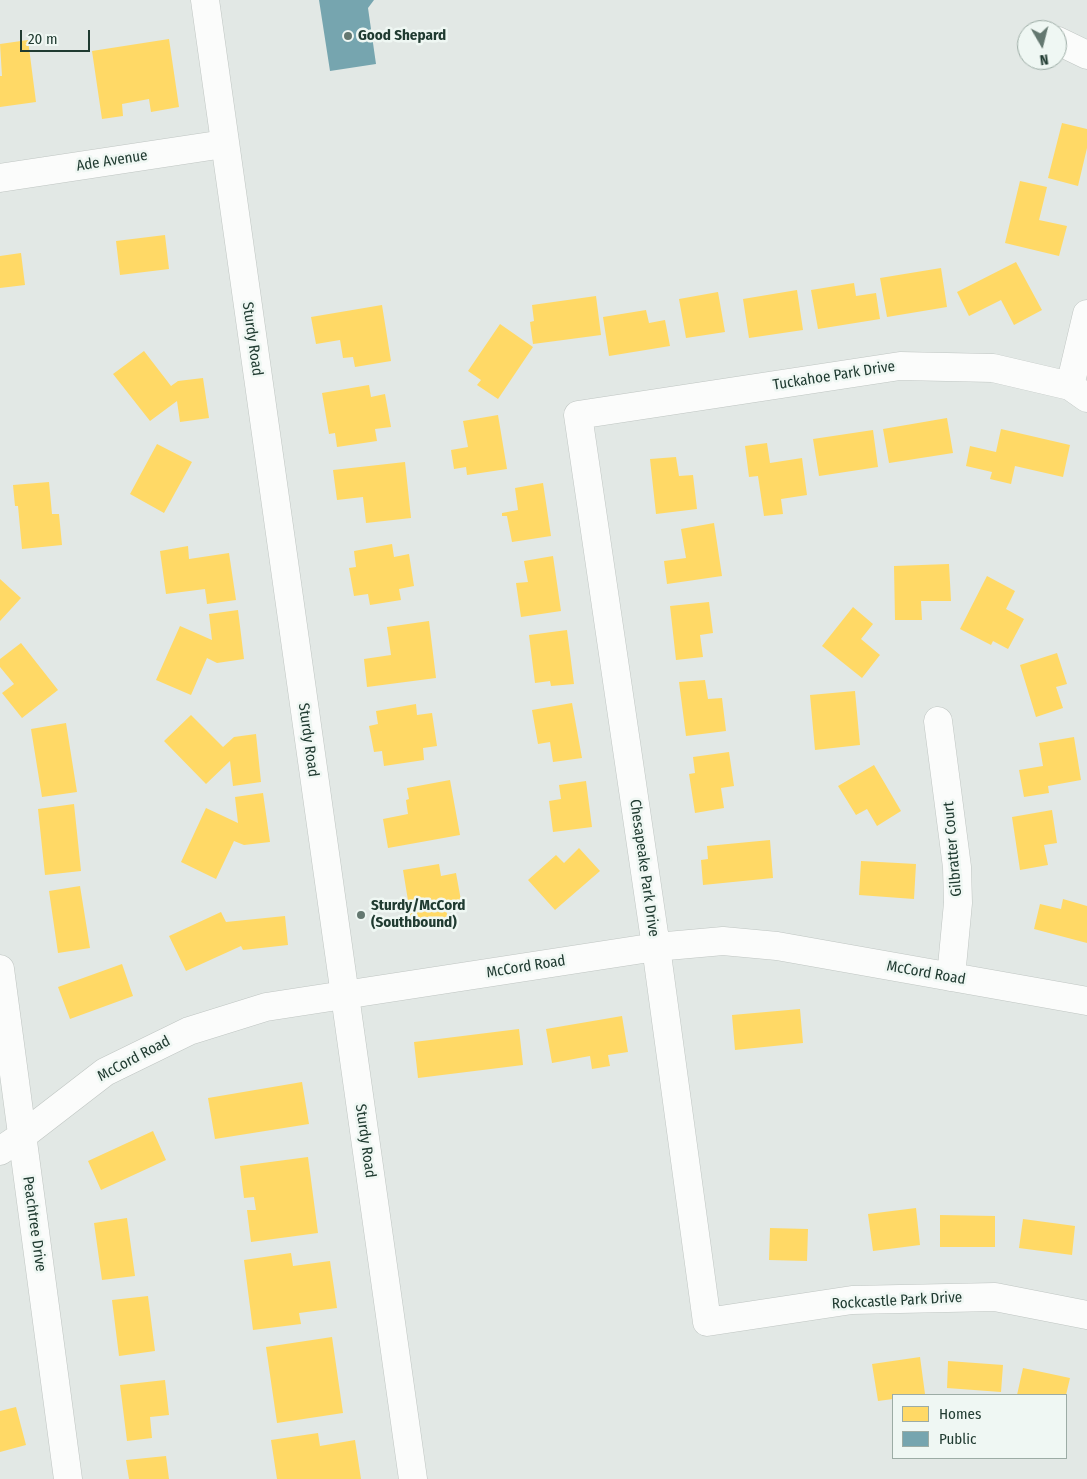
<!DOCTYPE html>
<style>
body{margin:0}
#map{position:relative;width:1087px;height:1479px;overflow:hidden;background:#e2e8e5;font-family:"Fira Sans Condensed",sans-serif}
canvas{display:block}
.legend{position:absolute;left:892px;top:1394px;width:175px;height:65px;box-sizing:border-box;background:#eff7f3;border:1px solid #9caca5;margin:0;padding:6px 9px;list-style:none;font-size:15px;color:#203b31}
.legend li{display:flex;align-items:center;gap:10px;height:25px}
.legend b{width:25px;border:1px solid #9caca5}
.north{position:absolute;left:1017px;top:20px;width:50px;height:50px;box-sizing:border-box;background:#eff7f3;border:1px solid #9caca5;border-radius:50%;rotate:172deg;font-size:14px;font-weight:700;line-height:20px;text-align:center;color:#203b31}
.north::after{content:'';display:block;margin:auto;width:18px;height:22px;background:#647870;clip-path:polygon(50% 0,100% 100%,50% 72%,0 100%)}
.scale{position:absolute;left:20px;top:30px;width:70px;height:22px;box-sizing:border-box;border:2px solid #203b31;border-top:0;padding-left:6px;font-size:15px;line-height:18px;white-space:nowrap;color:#203b31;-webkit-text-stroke:4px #eff7f3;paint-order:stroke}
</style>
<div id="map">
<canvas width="1087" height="1479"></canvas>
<ul class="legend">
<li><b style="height:14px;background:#ffd966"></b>Homes</li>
<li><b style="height:14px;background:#76a5af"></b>Public</li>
</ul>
<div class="north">N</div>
<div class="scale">20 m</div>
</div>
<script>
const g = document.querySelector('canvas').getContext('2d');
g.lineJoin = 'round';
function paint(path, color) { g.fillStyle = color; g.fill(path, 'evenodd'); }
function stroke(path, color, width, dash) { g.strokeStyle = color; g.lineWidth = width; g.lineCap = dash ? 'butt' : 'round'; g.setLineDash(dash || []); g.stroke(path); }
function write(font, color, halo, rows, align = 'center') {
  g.font = font + ' "Fira Sans Condensed",sans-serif'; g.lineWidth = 5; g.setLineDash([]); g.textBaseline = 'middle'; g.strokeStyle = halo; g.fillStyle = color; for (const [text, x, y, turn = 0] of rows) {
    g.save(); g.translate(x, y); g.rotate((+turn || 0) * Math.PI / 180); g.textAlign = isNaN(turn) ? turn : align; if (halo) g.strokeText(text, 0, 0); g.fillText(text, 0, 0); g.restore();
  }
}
paint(new Path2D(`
 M 169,39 L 179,107 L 151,112 L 149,99 L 122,104 L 123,116 L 102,119 L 92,51 Z
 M 28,40 L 36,102 L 0,107 L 0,76 L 2,76 L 0,44 Z
 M 1062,123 L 1087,129 L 1087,148 L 1078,186 L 1048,178 Z
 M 1020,181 L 1047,187 L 1039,220 L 1067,226 L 1059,256 L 1005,243 Z
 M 165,235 L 169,269 L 120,275 L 116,241 Z
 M 21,253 L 25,285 L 0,288 L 0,256 Z
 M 1016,262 L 1042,310 L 1014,325 L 1001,300 L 969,316 L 957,292 Z
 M 941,268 L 947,307 L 887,317 L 880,278 Z
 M 854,283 L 856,296 L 876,293 L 880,319 L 818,329 L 811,290 Z
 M 797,290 L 803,330 L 749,338 L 743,299 Z
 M 718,292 L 725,332 L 686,338 L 679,299 Z
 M 596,296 L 601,335 L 533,344 L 530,322 L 534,321 L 532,305 Z
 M 382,305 L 391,361 L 355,367 L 353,357 L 343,358 L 340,340 L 316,344 L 311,317 Z
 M 646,310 L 649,323 L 665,320 L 670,346 L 609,356 L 603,317 Z
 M 500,324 L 533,347 L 498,399 L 477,385 L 481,380 L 468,371 Z
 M 144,351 L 171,386 L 178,381 L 203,378 L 209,418 L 180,422 L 177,401 L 150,421 L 113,374 Z
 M 369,385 L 371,397 L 385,394 L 391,427 L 375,429 L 377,441 L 337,447 L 335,433 L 329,434 L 322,393 Z
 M 498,415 L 507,469 L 467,475 L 466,467 L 454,469 L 451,450 L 468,447 L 463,421 Z
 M 947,418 L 953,453 L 889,463 L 883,429 Z
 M 1001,429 L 1070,445 L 1063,477 L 1015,466 L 1011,484 L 990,479 L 992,472 L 966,466 L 970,446 L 996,452 Z
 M 873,430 L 878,467 L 819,476 L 813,439 Z
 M 767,443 L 770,463 L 802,458 L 807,495 L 781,499 L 783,514 L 764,516 L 758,476 L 749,477 L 745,446 Z
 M 157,444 L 192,462 L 164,513 L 130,494 Z
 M 676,457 L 679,476 L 693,475 L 697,509 L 656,514 L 650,459 Z
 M 405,462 L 411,518 L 366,523 L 363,497 L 337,500 L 333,470 Z
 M 49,482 L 52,514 L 59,514 L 62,545 L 22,549 L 18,506 L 15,506 L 13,485 Z
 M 543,483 L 551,536 L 512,542 L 507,516 L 502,516 L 502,513 L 518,510 L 515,488 Z
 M 714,523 L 722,576 L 667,584 L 664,561 L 686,558 L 681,529 Z
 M 392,544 L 394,557 L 409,554 L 414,586 L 399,589 L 401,600 L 370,605 L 368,594 L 354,596 L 349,568 L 356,567 L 354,551 Z
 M 188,546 L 189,559 L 229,553 L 236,600 L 207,604 L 205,589 L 166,594 L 160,551 Z
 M 553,556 L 561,611 L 521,617 L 516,583 L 528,582 L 524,561 Z
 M 949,564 L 951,601 L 921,601 L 922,620 L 895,620 L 894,566 Z
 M 987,576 L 1015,591 L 1006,609 L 1024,619 L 1008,649 L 993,641 L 991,645 L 960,629 Z
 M 0,579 L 21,598 L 0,621 Z
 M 709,602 L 713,633 L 700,635 L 703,657 L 676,660 L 670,606 Z
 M 853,607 L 873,624 L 861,639 L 880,655 L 862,678 L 822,646 Z
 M 238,610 L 244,659 L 217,663 L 207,658 L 191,695 L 156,680 L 180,626 L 212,640 L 209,614 Z
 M 429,621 L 436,678 L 367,687 L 364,659 L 391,655 L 387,627 Z
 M 567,630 L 574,684 L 551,686 L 550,681 L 535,683 L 529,635 Z
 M 21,643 L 58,690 L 22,718 L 2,693 L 14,684 L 0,667 L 0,659 Z
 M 1057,653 L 1067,684 L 1056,687 L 1063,708 L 1036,717 L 1020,665 Z
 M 705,680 L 708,699 L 722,698 L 726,731 L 686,736 L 679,682 Z
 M 855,691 L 860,745 L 815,750 L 810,695 Z
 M 572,703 L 582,758 L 553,762 L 550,742 L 538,744 L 532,710 Z
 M 416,704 L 417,715 L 432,713 L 437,746 L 423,748 L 424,760 L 384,766 L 382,751 L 374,752 L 369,726 L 378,724 L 376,711 Z
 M 191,715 L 223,747 L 234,737 L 256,734 L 261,782 L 233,786 L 230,761 L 206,784 L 164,741 Z
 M 66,723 L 77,792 L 42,797 L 31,729 Z
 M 1074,737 L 1081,780 L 1048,786 L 1049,793 L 1024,797 L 1019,770 L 1043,766 L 1039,743 Z
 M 729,752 L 734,786 L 721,788 L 724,808 L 695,813 L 689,774 L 695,773 L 693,757 Z
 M 874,765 L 901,811 L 877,826 L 867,809 L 856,815 L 838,786 Z
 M 450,780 L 460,835 L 388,848 L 383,819 L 408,814 L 406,800 L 409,799 L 407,788 Z
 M 586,781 L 592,827 L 553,832 L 549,801 L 561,799 L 559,785 Z
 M 263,793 L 270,842 L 244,845 L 234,841 L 216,879 L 181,862 L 206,808 L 238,823 L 235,797 Z
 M 74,804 L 81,871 L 45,875 L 38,809 Z
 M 1052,810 L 1057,843 L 1044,845 L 1048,865 L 1020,870 L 1012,817 Z
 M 770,840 L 773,878 L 703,885 L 701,860 L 708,859 L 707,846 Z
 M 579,848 L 600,871 L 555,910 L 528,880 L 556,855 L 564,863 Z
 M 861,861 L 916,864 L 914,899 L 859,895 Z
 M 439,864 L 441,876 L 456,873 L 462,906 L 446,909 L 448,919 L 412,925 L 403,870 Z
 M 80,886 L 90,948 L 58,953 L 49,891 Z
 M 1063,899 L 1087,906 L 1087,943 L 1034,929 L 1040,904 L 1061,909 Z
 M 221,912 L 226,922 L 285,916 L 288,945 L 243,950 L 241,946 L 186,971 L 169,936 Z
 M 122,964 L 133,996 L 70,1019 L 58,987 Z
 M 800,1009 L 803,1043 L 735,1050 L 732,1015 Z
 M 622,1016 L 628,1052 L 608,1055 L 610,1066 L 592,1069 L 590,1056 L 552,1063 L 546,1029 Z
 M 519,1029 L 523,1065 L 418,1078 L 414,1042 Z
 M 302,1082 L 309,1124 L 215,1139 L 208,1098 Z
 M 153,1131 L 166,1160 L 101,1190 L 88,1161 Z
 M 308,1157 L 318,1233 L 251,1242 L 247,1210 L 256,1210 L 254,1197 L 244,1198 L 240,1166 Z
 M 916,1208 L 920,1245 L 873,1251 L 868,1214 Z
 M 940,1215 L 995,1216 L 995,1247 L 940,1247 Z
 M 127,1218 L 135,1276 L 102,1280 L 94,1223 Z
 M 1023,1219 L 1075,1226 L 1072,1255 L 1019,1248 Z
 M 770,1228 L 808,1229 L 807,1261 L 769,1260 Z
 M 291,1253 L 293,1266 L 330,1261 L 337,1308 L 299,1313 L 301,1324 L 253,1330 L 244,1260 Z
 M 148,1296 L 155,1351 L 119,1356 L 112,1300 Z
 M 332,1337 L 343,1413 L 277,1423 L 266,1347 Z
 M 920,1357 L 925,1394 L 915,1395 L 893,1395 L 893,1399 L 878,1401 L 872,1364 Z
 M 948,1361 L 1003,1365 L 1001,1392 L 947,1388 Z
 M 1023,1368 L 1070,1378 L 1066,1395 L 1017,1395 Z
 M 165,1380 L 169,1415 L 150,1417 L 152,1438 L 127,1441 L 120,1385 Z
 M 16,1407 L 26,1445 L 0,1452 L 0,1411 Z
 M 318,1433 L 320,1446 L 355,1440 L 361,1479 L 277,1479 L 271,1440 Z
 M 166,1456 L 169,1479 L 129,1479 L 126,1460 Z`), '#ffd966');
paint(new Path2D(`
 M 319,0 L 374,0 L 368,8 L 376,64 L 330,71 Z`), '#76a5af');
const minor = new Path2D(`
 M 1058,41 L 1087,55
 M 0,178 L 224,144
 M 1070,386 L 1087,314
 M 1087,398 L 1070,386 L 993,368 L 900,366 L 578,415 L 656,947 L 707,1322 L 852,1300 L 995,1297 L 1087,1315
 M 938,721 L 957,867 L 958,903 L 951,977
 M 0,969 L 68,1479
 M 0,1151 L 22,1136 L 105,1072 L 189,1031 L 266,1007 L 656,947 L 723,941 L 777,946 L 1087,1001`);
const tertiary = new Path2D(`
 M 205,0 L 413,1479`);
stroke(minor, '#bfc5c2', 29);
stroke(tertiary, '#bfc5c2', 29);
stroke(minor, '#fbfcfb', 28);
stroke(tertiary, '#fbfcfb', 28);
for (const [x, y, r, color] of [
 [348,36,5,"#647870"],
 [361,915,5,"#647870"]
]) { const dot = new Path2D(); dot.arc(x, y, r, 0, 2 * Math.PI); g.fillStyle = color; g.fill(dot); stroke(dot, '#eff7f3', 2); }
write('bold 15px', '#203b31', '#eff7f3', [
 ["Good Shepard",358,36],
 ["Sturdy/McCord",371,906],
 ["(Southbound)",371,923]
], 'left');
write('15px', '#203b31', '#eff7f3', [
 ["Ade Avenue",112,161,-9],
 ["Sturdy Road",252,339,82],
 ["Tuckahoe Park Drive",834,376,-9],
 ["Sturdy Road",308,740,82],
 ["Gilbratter Court",953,849,-95],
 ["Chesapeake Park Drive",644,868,82],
 ["McCord Road",526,967,-9],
 ["McCord Road",926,973,10],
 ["McCord Road",134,1059,-28],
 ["Sturdy Road",365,1141,82],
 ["Peachtree Drive",34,1224,82],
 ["Rockcastle Park Drive",897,1301,-3]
]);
</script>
